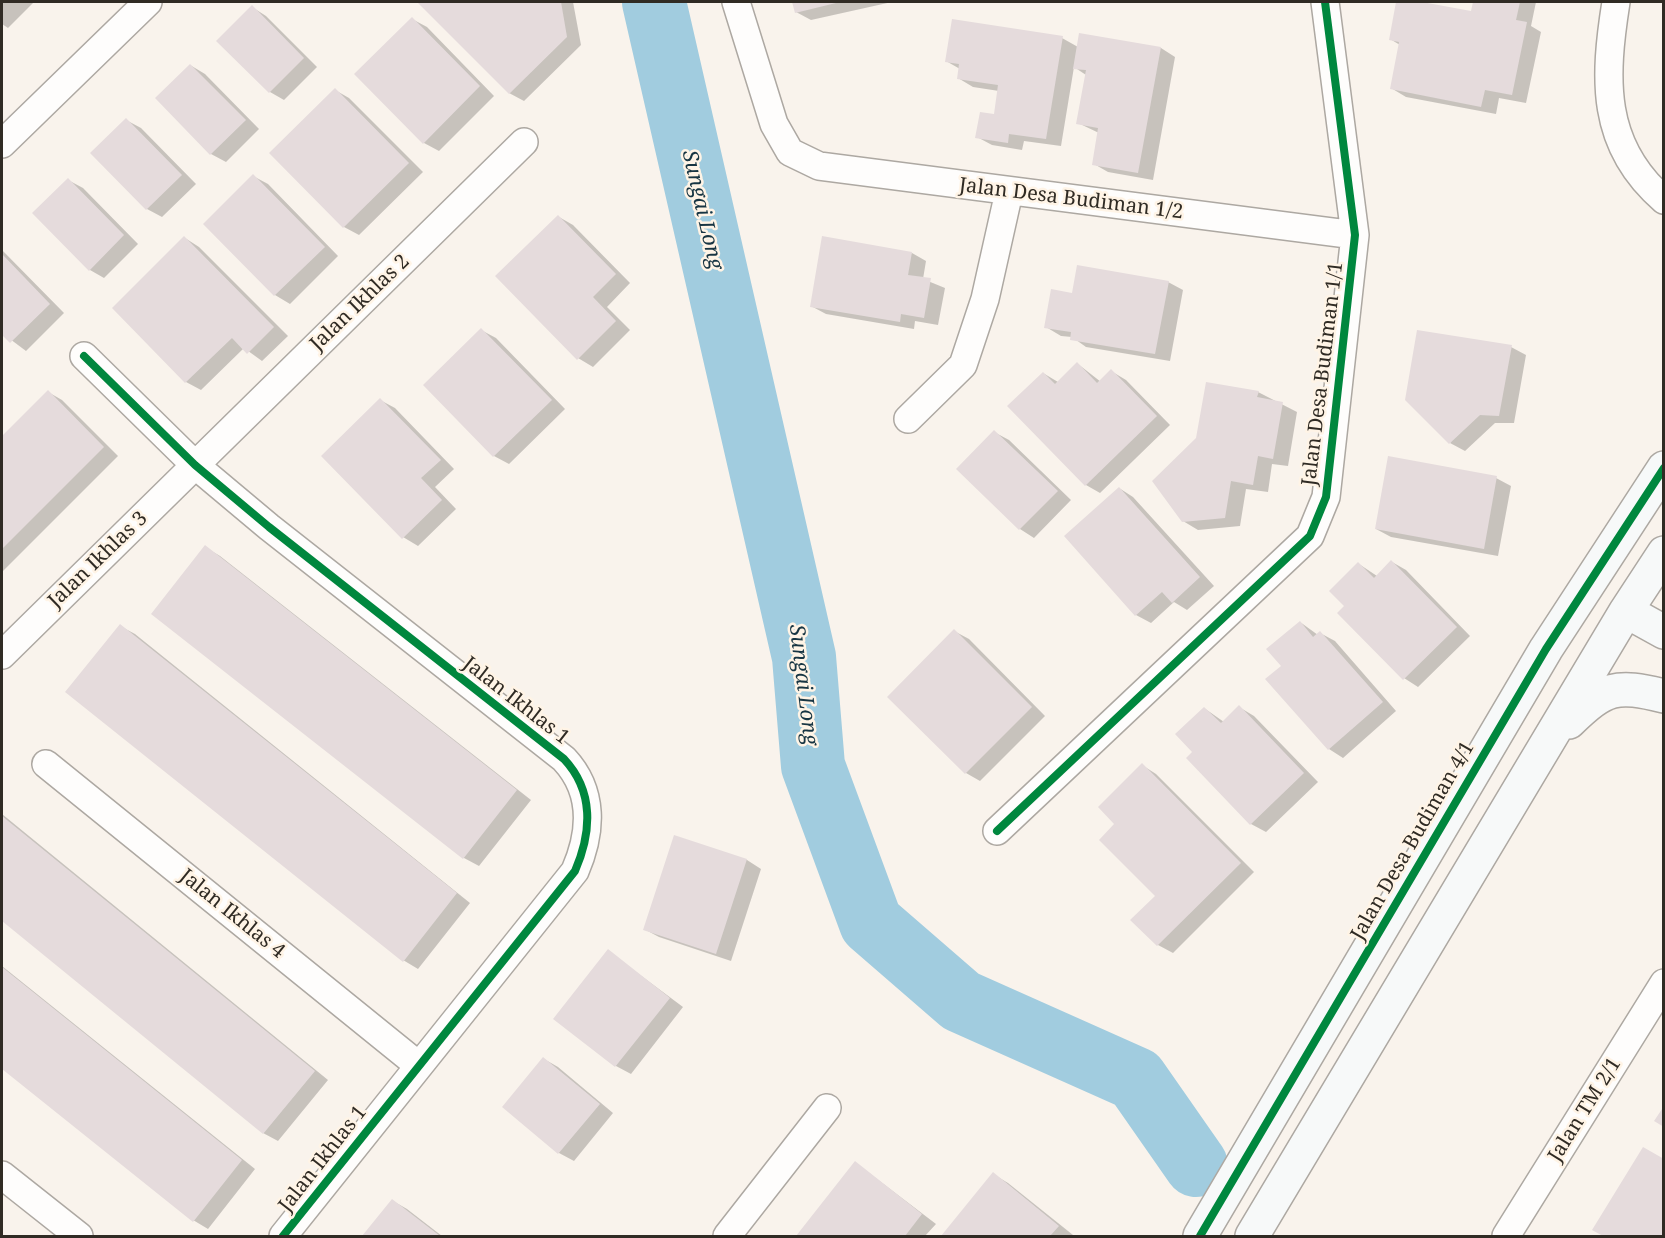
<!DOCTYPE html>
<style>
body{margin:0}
#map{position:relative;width:1665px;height:1238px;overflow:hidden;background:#f9f3ec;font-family:"Noto Serif",serif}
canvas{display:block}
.frame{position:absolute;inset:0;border:3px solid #302b24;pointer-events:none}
</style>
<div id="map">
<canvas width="1665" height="1238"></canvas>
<div class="frame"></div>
</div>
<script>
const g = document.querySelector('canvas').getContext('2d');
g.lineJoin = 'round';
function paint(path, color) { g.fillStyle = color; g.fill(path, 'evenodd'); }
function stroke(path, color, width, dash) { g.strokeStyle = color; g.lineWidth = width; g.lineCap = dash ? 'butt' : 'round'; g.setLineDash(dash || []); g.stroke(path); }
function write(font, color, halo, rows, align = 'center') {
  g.font = font + ' "Noto Serif",serif'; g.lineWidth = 5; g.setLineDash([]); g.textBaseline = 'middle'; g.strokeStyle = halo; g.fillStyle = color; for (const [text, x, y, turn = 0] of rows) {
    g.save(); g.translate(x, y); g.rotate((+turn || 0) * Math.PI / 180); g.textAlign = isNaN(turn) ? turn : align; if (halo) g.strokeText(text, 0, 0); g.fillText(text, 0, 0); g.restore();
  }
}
paint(new Path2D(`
 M 2,2 L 34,2 L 8,28 L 2,24 Z
 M 420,2 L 573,2 L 581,45 L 524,101 L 509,93 Z
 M 794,2 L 892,2 L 811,20 L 796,12 Z
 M 1398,2 L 1414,2 L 1472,13 L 1474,2 L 1536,2 L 1531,26 L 1541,32 L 1526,103 L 1499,98 L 1496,114 L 1406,97 L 1391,88 L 1400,45 L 1390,39 Z
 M 252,7 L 266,16 L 317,67 L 284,100 L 270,92 Z
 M 412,19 L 427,27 L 494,96 L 439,151 L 424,143 Z
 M 1081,35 L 1161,48 L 1175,57 L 1153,180 L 1108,172 L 1094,164 L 1099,133 L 1078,123 L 1086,75 L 1074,67 L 1061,146 L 1024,141 L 1022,150 L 992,145 L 977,137 L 995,116 L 999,91 L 973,87 L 958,78 L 960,69 L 946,61 L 1062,38 L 1078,47 Z
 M 190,65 L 205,74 L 259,129 L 226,162 L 211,154 L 157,99 Z
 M 335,90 L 349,98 L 423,172 L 359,235 L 344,227 Z
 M 126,120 L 141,128 L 196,184 L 162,217 L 147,209 L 93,153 Z
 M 253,176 L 268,184 L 338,256 L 290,304 L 275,295 L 205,224 Z
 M 68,180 L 83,188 L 138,244 L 104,278 L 90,270 Z
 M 559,217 L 573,225 L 630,283 L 607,307 L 630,330 L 593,367 L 578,358 Z
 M 185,238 L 199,247 L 288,336 L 262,361 L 244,348 L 201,390 L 186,382 Z
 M 2,250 L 64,313 L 26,351 L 2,333 Z
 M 912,253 L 926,261 L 923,279 L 945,288 L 938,325 L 915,321 L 914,329 L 826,314 L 811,306 Z
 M 1168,282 L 1183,290 L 1170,361 L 1086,347 L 1072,337 L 1061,336 L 1046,327 L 1073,294 Z
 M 481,330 L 496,338 L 565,409 L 509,464 L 494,456 L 425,385 Z
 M 1511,347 L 1526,355 L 1514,423 L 1495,423 L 1465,451 L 1450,443 Z
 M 1078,364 L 1101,382 L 1111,371 L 1126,380 L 1170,425 L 1100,493 L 1086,485 L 1043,373 L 1058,382 Z
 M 48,392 L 62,400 L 118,456 L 2,572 L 2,438 Z
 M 1258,392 L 1297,412 L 1288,466 L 1272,464 L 1268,492 L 1246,489 L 1240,526 L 1198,530 L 1183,521 Z
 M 380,400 L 395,408 L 454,469 L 435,487 L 456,509 L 418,546 L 403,537 Z
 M 994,432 L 1009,440 L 1071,500 L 1034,538 L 1020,529 L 958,469 Z
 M 1496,478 L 1511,486 L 1498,556 L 1391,537 L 1376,529 Z
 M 1119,488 L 1133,497 L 1214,586 L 1187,610 L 1174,602 L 1151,623 L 1136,615 Z
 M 205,547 L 220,556 L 531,800 L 479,866 L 464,858 L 153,614 Z
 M 1392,562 L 1406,570 L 1470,636 L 1418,687 L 1404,678 L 1346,606 L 1359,564 L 1377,576 Z
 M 1300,622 L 1318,635 L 1320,633 L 1335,641 L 1396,711 L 1343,758 L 1329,749 L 1283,666 Z
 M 120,626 L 135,634 L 470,903 L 418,969 L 403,960 Z
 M 954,631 L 969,639 L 1045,716 L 980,781 L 966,773 Z
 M 1239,707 L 1254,716 L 1318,782 L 1266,832 L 1251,824 L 1194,752 L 1204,708 L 1224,722 Z
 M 1142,765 L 1156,774 L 1254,872 L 1173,953 L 1158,945 L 1157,896 L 1116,824 Z
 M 2,814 L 328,1080 L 278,1141 L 263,1133 L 2,920 Z
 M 675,837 L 747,860 L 761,869 L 731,961 L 659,937 L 644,929 Z
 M 608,951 L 683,1007 L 631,1074 L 616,1066 Z
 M 2,966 L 255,1169 L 208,1229 L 193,1220 L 2,1067 Z
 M 544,1059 L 558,1067 L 613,1113 L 574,1161 L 559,1153 L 504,1107 Z
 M 1664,1161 L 1664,1236 L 1606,1236 L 1594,1230 Z
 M 856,1163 L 936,1224 L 925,1236 L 798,1236 Z
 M 993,1174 L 1008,1183 L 1073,1235 L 944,1236 Z
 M 393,1201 L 407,1209 L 442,1236 L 364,1236 Z`), '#0003');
stroke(new Path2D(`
 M 654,2 L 804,657 L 813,766 L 871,923 L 961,1001 L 1136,1079 L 1196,1165`), '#a1ccdf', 64);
paint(new Path2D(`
 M 417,2 L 561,2 L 567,37 L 509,94 Z
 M 792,2 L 840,2 L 795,13 Z
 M 1396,2 L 1422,2 L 1471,11 L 1473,2 L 1520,2 L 1516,20 L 1527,22 L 1512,95 L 1485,90 L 1481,107 L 1390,89 L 1399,42 L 1389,40 Z
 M 252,5 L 304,58 L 269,93 L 216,41 Z
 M 412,17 L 480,86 L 423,144 L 354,74 Z
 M 952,19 L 1063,36 L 1046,139 L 1009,134 L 1008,143 L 975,138 L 980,112 L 994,114 L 998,85 L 957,79 L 959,64 L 945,62 Z
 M 1079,33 L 1161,47 L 1138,173 L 1092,165 L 1098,128 L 1076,124 L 1086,70 L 1073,69 Z
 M 190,64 L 246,120 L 210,155 L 155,98 Z
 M 335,88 L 409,163 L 343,228 L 269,153 Z
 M 126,118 L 182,175 L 146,210 L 90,153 Z
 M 253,174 L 325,247 L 274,296 L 203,224 Z
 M 68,178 L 124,235 L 89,271 L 32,213 Z
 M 558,215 L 616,274 L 593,297 L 616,321 L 577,360 L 495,276 Z
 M 184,236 L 274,327 L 247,354 L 232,338 L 185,383 L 112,308 Z
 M 822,236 L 912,252 L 908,275 L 931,278 L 924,318 L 901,314 L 900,322 L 810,307 Z
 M 2,254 L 50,304 L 10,343 L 2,335 Z
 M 1077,265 L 1169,281 L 1155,354 L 1070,340 L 1071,332 L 1044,328 L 1051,289 L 1072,293 Z
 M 481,328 L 552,400 L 493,457 L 423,385 Z
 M 1417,330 L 1512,345 L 1499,416 L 1480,415 L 1449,444 L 1405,400 Z
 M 1077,362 L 1097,383 L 1111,369 L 1157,416 L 1085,486 L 1007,406 L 1043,372 L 1055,384 Z
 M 1206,382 L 1259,391 L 1257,397 L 1283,402 L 1273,459 L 1258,456 L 1253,485 L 1231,481 L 1225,518 L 1182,522 L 1152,481 L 1196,438 Z
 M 48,390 L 104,447 L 2,549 L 2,436 Z
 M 380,398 L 441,460 L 421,478 L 442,500 L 402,539 L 321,456 Z
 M 994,430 L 1058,491 L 1019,530 L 956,469 Z
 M 1388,456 L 1497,476 L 1484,549 L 1375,529 Z
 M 1119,487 L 1200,577 L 1172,603 L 1162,592 L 1135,616 L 1064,536 Z
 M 205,545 L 517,790 L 463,859 L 151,614 Z
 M 1391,560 L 1457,627 L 1403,680 L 1337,613 L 1344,606 L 1329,591 L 1358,562 L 1374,578 Z
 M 1300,621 L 1313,637 L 1320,631 L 1383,702 L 1328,750 L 1265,679 L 1281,666 L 1266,649 Z
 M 120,624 L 457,893 L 403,962 L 65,692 Z
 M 954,629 L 1032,707 L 965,774 L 887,697 Z
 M 1239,705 L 1304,773 L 1250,825 L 1186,758 L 1192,752 L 1175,734 L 1204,707 L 1221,723 Z
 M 1142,763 L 1241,863 L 1157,946 L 1130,920 L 1155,896 L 1099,840 L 1114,824 L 1098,807 Z
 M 2,816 L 315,1071 L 263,1134 L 2,921 Z
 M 674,835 L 747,859 L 716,954 L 643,930 Z
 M 608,949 L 670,998 L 615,1067 L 553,1019 Z
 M 2,967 L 242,1160 L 193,1222 L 2,1069 Z
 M 543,1057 L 600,1104 L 558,1154 L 502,1107 Z
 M 1664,1106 L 1664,1127 L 1654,1121 Z
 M 1643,1147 L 1664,1159 L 1664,1236 L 1603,1236 L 1592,1230 Z
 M 855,1161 L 922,1214 L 905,1236 L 796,1236 Z
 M 993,1172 L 1059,1226 L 1050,1236 L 941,1236 Z
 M 392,1199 L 440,1236 L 362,1236 Z`), '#e5dbdc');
const street = new Path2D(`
 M 736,2 L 774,124 L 790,152 L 819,166 L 1355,235
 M 1616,2 C 1604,78 1600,145 1664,200
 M 2,144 L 148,2
 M 84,356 L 195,465 L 269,527 L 564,759 C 594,791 592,832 575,871 L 283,1236
 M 908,419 L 963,365 L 985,299 L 1009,192
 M 2,655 L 524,142
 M 46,764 L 418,1065
 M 997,831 L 1310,536 L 1326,497 L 1355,235 L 1325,2
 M 2,1175 L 79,1236
 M 727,1236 L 827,1108
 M 1506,1236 L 1664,983`);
const secondary = new Path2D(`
 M 1626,611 L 1664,632
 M 1569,722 C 1605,687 1616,684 1664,696
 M 1200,1236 L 1546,649 L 1664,468
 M 1252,1236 L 1626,611 L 1664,553`);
stroke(street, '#ada8a2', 30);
stroke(secondary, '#ada8a2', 36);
stroke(street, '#fefdfc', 27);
stroke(secondary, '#f7f9f9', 33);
stroke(new Path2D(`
 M 84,356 L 195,465 L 269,527 L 564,759 C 594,791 592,832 575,871 L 283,1236
 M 997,831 L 1310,536 L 1326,497 L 1355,235 L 1325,2
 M 1200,1236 L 1546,649 L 1664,468`), '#00873e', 8);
write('20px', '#302b24', '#fff4e6', [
 ["Jalan Desa Budiman 1/2",1071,199,7],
 ["Jalan Ikhlas 2",360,303,-44],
 ["Jalan Desa Budiman 1/1",1323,374,-83],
 ["Jalan Ikhlas 3",98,560,-44],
 ["Jalan Ikhlas 1",516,701,38],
 ["Jalan Desa Budiman 4/1",1413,841,-60],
 ["Jalan Ikhlas 4",232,914,39],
 ["Jalan TM 2/1",1585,1110,-58],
 ["Jalan Ikhlas 1",323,1159,-52]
]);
write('italic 21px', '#173543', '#fff4e6', [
 ["Sungai Long",702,210,77],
 ["Sungai Long",803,685,83]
]);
</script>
